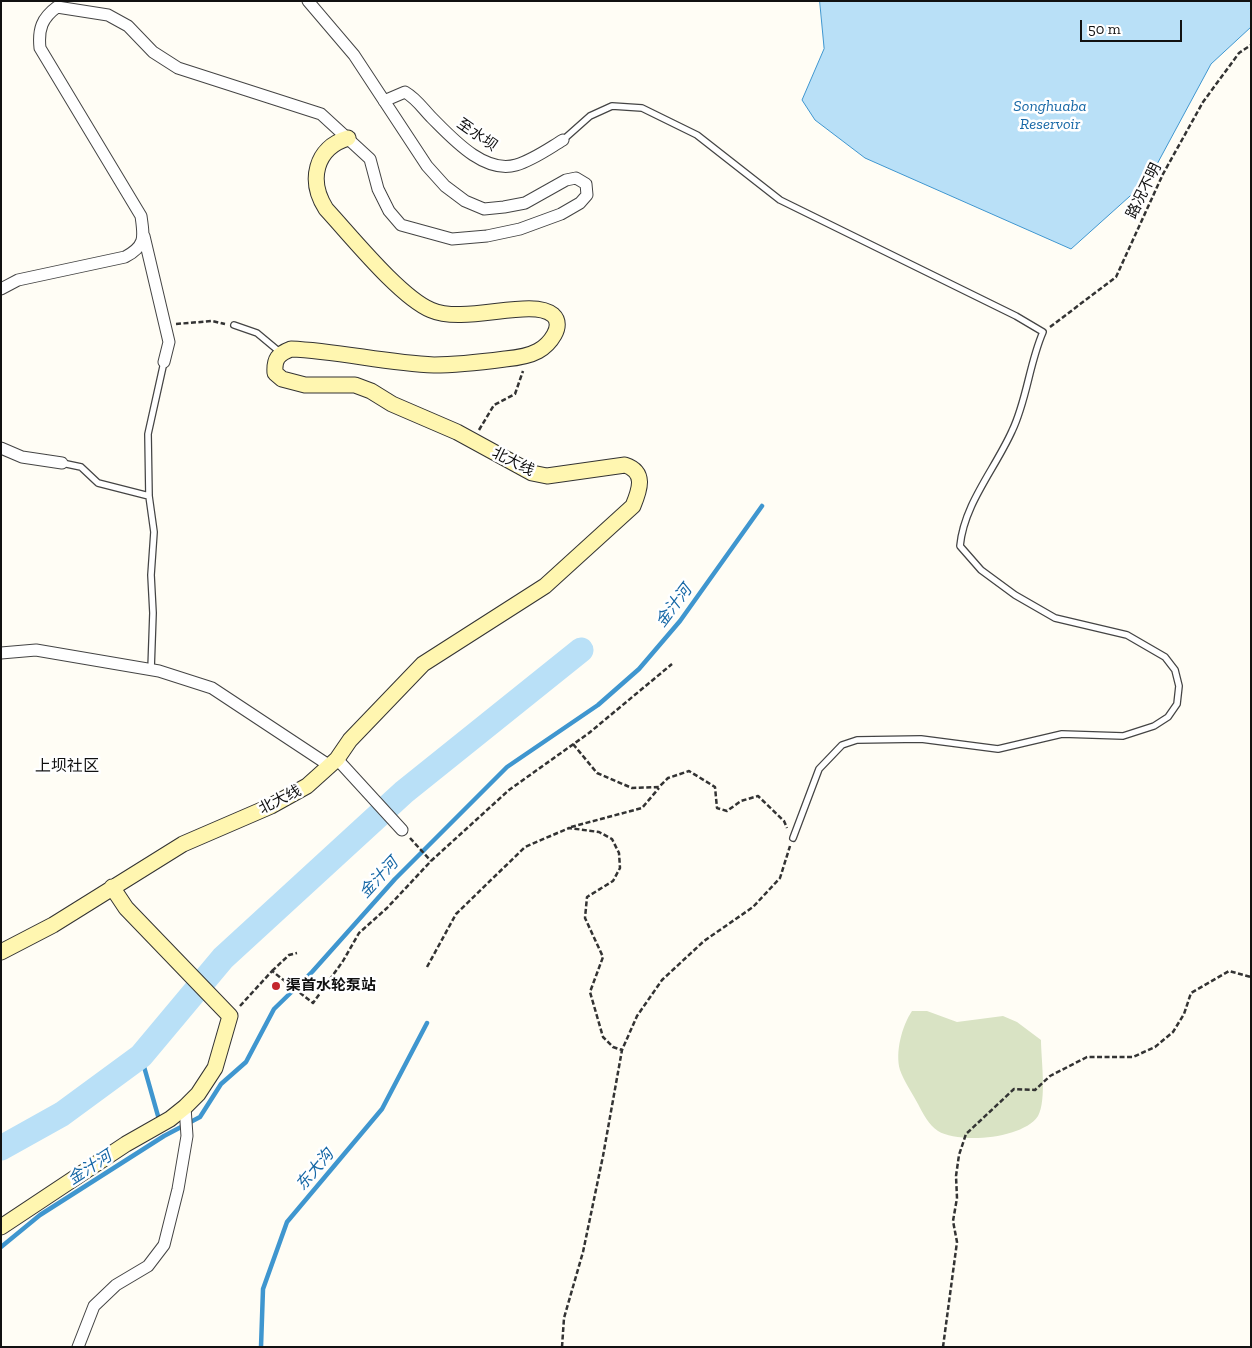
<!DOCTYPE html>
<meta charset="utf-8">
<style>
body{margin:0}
#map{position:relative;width:1252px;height:1348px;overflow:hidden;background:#fffdf5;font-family:"Zilla Slab",serif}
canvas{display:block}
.frame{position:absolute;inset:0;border:2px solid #111;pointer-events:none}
.scale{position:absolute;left:1080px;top:20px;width:102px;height:22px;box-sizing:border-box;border:2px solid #111;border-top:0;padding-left:6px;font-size:15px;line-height:18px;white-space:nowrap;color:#111;-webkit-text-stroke:4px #fff;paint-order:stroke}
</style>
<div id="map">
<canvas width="1252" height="1348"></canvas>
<div class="frame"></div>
<div class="scale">50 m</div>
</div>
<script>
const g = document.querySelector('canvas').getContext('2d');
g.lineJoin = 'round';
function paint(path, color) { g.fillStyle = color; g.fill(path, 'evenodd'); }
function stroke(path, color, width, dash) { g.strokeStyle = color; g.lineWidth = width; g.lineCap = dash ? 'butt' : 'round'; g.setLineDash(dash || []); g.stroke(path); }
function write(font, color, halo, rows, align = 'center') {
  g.font = font + ' "Zilla Slab","Noto Sans SC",serif'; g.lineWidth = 5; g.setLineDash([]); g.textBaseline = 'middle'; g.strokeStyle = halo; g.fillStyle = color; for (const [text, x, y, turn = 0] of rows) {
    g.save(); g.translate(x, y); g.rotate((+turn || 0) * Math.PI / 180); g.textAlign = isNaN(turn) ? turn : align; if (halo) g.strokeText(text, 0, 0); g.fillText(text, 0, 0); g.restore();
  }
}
paint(new Path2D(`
 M 912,1011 L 927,1011 L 957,1022 L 1003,1016 L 1017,1022 L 1041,1040 C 1041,1059 1047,1100 1038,1116 C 1023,1139 959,1144 938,1131 C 929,1125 923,1114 918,1104 C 912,1093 904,1081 900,1070 C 895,1052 902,1026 912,1011 Z`), '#d9e3c4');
const water = new Path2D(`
 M 820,1 L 1251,1 L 1251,27 L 1211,64 L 1149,179 L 1071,249 L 865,158 L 815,120 L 802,100 L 824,49 Z`);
paint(water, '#b9e0f7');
stroke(water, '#3f96cf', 1);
stroke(new Path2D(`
 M 141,1056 L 160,1123
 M 1,1247 L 40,1215 L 164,1136 L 200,1117 L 221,1084 L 246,1062 L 274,1009 L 312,972 L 395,879 L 507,767 L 598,705 L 639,669 L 680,621 L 762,506
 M 261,1347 L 263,1289 L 287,1222 L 382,1109 L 427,1023`), '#3f96cf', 4.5);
stroke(new Path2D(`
 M 1,1148 L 62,1114 L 141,1056 L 223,958 L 404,792 L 581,650`), '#b9e0f7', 25);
const lane = new Path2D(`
 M 563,140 L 590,116 L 612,106 L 642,108 L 697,135 L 780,200 L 1016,316 L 1043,332 C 1029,364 1027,400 1012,431 C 995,469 964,504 960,546 L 981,570 L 1015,595 L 1055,618 L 1127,635 L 1165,657 L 1175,670 L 1179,686 L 1177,704 L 1168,717 L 1154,726 L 1123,736 L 1062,734 L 998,749 L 921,739 L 857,740 L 842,745 L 819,769 L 793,838
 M 234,325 L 257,333 L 281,353
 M 62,463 L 81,467 L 98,483 L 149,496
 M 151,670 L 153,613 L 151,575 L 154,532 L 149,496 L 148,434 L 164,362`);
const street = new Path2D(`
 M 384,101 L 405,92 C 417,99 423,109 432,118 C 452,138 484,174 516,165 C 533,160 548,149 563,140
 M 144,236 L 169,342 L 164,362
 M 1,289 L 18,280 L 125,257 C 146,246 144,237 141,216 L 40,48 C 38,29 42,18 57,7 L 108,15 L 128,26 L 153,52 L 178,68 L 321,114 L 370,159 L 378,189 L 389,211 L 401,225 L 452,239 L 487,236 L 520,229 L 561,214 L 580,203 L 587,195 L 586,184 L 576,178 L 566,180 L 525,203 L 504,207 L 484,209 L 465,201 L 445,186 L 427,166 L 354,55 L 308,1
 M 1,448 L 22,457 L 62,463
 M 1,653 L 36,650 L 159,671 L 212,688 L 330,766
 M 337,759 L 402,830
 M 78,1347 L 94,1306 L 116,1285 L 148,1266 L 164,1245 L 178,1189 L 187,1136 L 185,1107`);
const secondary = new Path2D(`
 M 1,952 L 53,925 L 183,844 L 271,806 L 307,786 L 337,759 L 350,740 L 423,664 L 545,586 L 633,506 C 640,489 646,472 625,465 L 547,476 L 532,473 L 457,432 L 392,404 L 371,391 L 355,385 L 305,385 L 282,379 L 275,373 C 274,359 278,354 291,349 C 339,351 386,363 434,365 C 457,365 482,362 505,359 C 516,358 529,356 538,351 C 549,345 565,326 553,315 C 532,297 465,325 431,310 C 400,297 351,236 326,209 C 308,181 315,148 348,138
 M 1,1227 L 126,1144 L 170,1119 L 185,1107 L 198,1094 L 215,1068 L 230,1016 L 126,908 L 112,887`);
stroke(lane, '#444', 8);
stroke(street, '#444', 13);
stroke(secondary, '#333', 17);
stroke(new Path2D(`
 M 176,324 L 212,321 L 225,324
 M 1050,327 L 1116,277 L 1163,174 L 1203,102 L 1239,53 L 1251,45
 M 479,430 L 494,405 L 515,394 L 523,371
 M 573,744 L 597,773 L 632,788 L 659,787 L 668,778 L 689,771 L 715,787 L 717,808 L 727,811 L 741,801 L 758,796 L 784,821 L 787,828
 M 571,827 L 642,808 L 659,788
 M 410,838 L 431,861
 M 427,967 L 456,914 L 525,847 L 569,828 L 599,832 L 612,839 L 619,853 L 620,868 L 613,881 L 587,897 L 585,918 L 603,957 L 590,992 L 603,1037 L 613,1047 L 622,1050
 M 272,971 L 289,955 L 297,953
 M 240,1006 L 272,971 L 313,1003 L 343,961 L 359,933 L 387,908 L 431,861 L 509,790 L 589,733 L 672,664
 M 562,1347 L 564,1318 L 583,1252 L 603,1156 L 622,1050 L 637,1016 L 662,980 L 704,941 L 753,907 L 780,878 L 790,846
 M 943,1347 L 957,1242 L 953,1221 L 957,1198 L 956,1176 L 959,1155 L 966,1134 L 1014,1089 L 1035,1090 L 1050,1076 L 1087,1057 L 1133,1057 L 1155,1047 L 1173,1032 L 1184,1014 L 1191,993 L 1229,971 L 1251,977`), '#333', 2.5, [5, 2.5]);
stroke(lane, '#fff', 5.5);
stroke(street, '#fff', 11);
stroke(secondary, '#fff6b0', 15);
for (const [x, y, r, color] of [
 [276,986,5,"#c4262e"]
]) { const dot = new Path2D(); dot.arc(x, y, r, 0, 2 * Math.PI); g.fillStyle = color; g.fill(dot); stroke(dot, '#fff', 2); }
write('15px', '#111', '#fff', [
 ["至水坝",477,135,35],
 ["路况不明",1144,191,-64],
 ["北大线",513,462,26],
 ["北大线",280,800,-27]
]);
write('bold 15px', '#111', '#fff', [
 ["渠首水轮泵站",286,986]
], 'left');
write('italic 16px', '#1768a6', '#fff', [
 ["Songhuaba",1050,106],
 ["Reservoir",1050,124],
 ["金汁河",674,606,-53],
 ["金汁河",379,878,-47],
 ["金汁河",90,1168,-33],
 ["东大沟",315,1170,-50]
]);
write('16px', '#111', '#fff', [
 ["上坝社区",67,766]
]);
</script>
